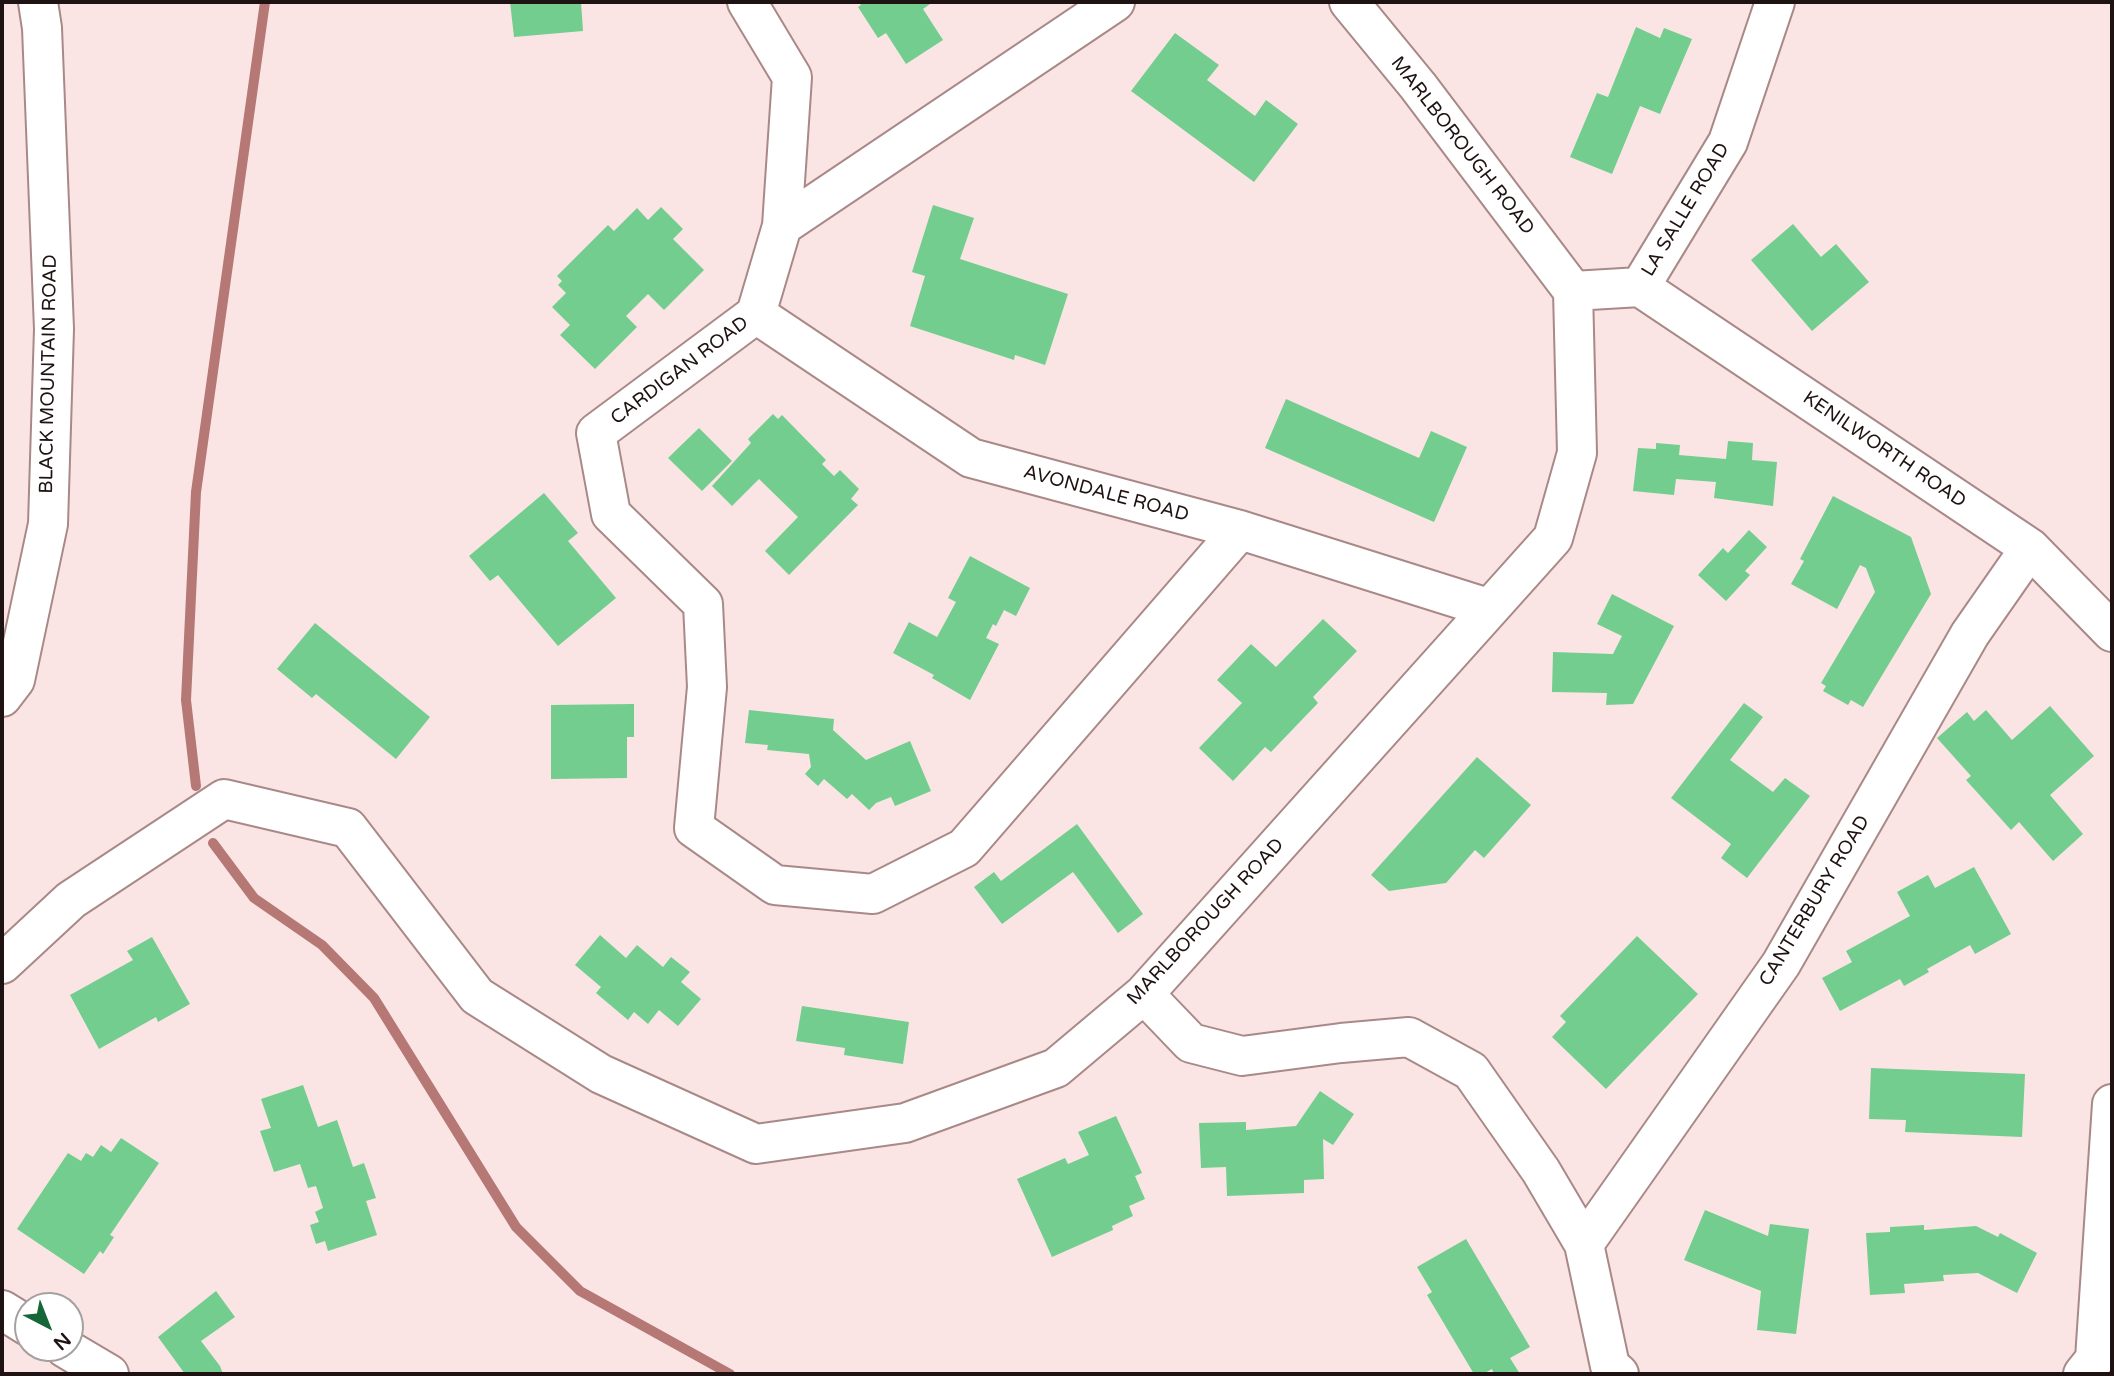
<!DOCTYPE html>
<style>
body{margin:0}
#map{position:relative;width:2114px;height:1376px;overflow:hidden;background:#fae5e4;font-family:"Varela Round",sans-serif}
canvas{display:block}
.frame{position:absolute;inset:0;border:4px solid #1e1312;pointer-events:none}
.north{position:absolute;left:14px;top:1292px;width:70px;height:70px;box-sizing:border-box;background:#fff;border:2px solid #a5a1a0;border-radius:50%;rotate:138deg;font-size:19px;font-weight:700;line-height:28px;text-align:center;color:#1e1312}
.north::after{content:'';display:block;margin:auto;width:24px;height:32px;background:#166738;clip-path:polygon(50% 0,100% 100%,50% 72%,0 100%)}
</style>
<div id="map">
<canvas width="2114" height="1376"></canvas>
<div class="frame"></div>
<div class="north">N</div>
</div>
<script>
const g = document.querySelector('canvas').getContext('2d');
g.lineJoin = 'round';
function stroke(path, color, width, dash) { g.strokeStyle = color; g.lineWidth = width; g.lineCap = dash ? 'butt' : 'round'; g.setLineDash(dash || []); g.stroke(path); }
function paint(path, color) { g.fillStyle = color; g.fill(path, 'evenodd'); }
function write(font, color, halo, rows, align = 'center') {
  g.font = font + ' "Varela Round",sans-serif'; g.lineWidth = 7; g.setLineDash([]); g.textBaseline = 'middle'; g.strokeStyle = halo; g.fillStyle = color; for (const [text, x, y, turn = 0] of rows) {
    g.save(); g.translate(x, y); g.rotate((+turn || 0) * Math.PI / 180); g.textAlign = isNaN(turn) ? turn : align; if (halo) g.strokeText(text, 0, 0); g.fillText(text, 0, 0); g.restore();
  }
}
stroke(new Path2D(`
 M 196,786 L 186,700 L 196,492 L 265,2
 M 213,843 L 254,898 L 322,945 L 374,998 L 516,1227 L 580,1291 L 730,1374`), '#b67875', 10);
paint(new Path2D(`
 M 510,2 L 581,2 L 583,31 L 514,37 Z
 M 858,2 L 933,2 L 923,9 L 943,40 L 906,64 L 886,33 L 878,38 L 858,7 L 861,5 Z
 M 1636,27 L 1660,38 L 1664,28 L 1692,39 L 1660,114 L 1640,106 L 1612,174 L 1570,157 L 1597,93 L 1608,97 Z
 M 1175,33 L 1219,65 L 1207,80 L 1255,116 L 1266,100 L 1298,124 L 1254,182 L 1131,91 Z
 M 933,205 L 974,218 L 960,259 L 1068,294 L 1045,365 L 1015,355 L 1014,360 L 910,326 L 925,276 L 912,272 Z
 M 661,207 L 683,229 L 673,239 L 704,270 L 664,310 L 648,294 L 626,316 L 637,327 L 595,369 L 560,335 L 570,325 L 552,307 L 566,293 L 558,285 L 562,281 L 557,276 L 608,225 L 614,231 L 637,208 L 648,220 Z
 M 1793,224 L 1821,257 L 1836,244 L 1869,282 L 1812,331 L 1751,260 Z
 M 1286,399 L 1419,458 L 1431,431 L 1467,447 L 1434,522 L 1265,448 Z
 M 773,414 L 778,419 L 782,415 L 826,460 L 822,464 L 834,476 L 840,470 L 859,489 L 851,499 L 858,505 L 789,575 L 765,551 L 798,517 L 759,479 L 732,506 L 712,486 L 751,443 L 748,439 Z
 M 699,428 L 732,461 L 702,491 L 668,458 Z
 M 1728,441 L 1753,443 L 1752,460 L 1777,462 L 1773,506 L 1714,498 L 1716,482 L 1676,479 L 1674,495 L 1633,491 L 1638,448 L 1656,449 L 1656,443 L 1680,445 L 1679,455 L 1726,459 Z
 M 544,493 L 578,533 L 568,541 L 616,598 L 558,646 L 498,575 L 490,581 L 469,556 Z
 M 1833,496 L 1911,537 L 1931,594 L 1863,707 L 1851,700 L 1848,705 L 1823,691 L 1826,686 L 1821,683 L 1875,592 L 1866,568 L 1860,565 L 1837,609 L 1791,584 L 1804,561 L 1800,559 Z
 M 1749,530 L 1767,547 L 1745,571 L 1750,575 L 1726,601 L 1698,575 L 1723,548 L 1728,553 Z
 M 970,556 L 1030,588 L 1016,616 L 1004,610 L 996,626 L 993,624 L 986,638 L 999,644 L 970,700 L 932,678 L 934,675 L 893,653 L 909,622 L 937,637 L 956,602 L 948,598 Z
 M 1612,594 L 1674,626 L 1633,704 L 1606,705 L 1607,693 L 1552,692 L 1553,652 L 1613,654 L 1622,636 L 1597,624 Z
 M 1323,619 L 1357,651 L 1313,697 L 1318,703 L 1271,752 L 1265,747 L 1233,781 L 1199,748 L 1242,703 L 1217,680 L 1251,644 L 1276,667 Z
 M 315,623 L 430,717 L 396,759 L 316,694 L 312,698 L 277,669 Z
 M 1744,703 L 1763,717 L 1730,760 L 1773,792 L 1785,778 L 1810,796 L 1747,878 L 1721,858 L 1731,844 L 1671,798 Z
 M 634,704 L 634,737 L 627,737 L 627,778 L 551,779 L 551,705 Z
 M 2050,706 L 2094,756 L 2050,795 L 2083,834 L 2053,861 L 2019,822 L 2011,830 L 1966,780 L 1971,776 L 1937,738 L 1967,712 L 1974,721 L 1986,710 L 2012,740 Z
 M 749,710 L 834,719 L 833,730 L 866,760 L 910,741 L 931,791 L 895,806 L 891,797 L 876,803 L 869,810 L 852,794 L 847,799 L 824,779 L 818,786 L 805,774 L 811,767 L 809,754 L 767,750 L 768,745 L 745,743 Z
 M 1477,757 L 1531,805 L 1484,858 L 1475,850 L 1446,883 L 1389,891 L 1371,875 Z
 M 1077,824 L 1143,914 L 1118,933 L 1073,872 L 1002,924 L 974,887 L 994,872 L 1001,881 Z
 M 1974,867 L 2011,934 L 1975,954 L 1970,945 L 1927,969 L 1929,972 L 1904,986 L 1900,979 L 1840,1011 L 1822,978 L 1852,962 L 1846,951 L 1910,916 L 1897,892 L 1928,875 L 1935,888 Z
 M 600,935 L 626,958 L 637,945 L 663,967 L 671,957 L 690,972 L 681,982 L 701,999 L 678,1026 L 659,1010 L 648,1024 L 634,1012 L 628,1020 L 596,993 L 601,987 L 575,965 Z
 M 1637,936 L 1698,994 L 1606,1089 L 1552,1037 L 1566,1022 L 1560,1016 Z
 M 152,937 L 190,1004 L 158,1022 L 156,1017 L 99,1049 L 70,995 L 133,960 L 127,951 Z
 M 802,1006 L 909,1022 L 903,1064 L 844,1055 L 845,1048 L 796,1041 Z
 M 1871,1068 L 2025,1074 L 2022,1137 L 1905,1132 L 1906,1120 L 1869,1119 Z
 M 303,1085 L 318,1127 L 337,1120 L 353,1167 L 364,1163 L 376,1198 L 366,1201 L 377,1235 L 328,1251 L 325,1241 L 316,1244 L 310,1225 L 319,1222 L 315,1212 L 323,1208 L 316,1186 L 308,1188 L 300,1164 L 274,1172 L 260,1131 L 271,1128 L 261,1099 Z
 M 1320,1091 L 1354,1114 L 1333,1145 L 1323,1139 L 1324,1179 L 1304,1180 L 1304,1193 L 1227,1196 L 1226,1167 L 1201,1168 L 1199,1123 L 1246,1122 L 1246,1130 L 1296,1126 Z
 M 1116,1116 L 1142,1173 L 1135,1176 L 1145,1199 L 1129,1206 L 1133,1216 L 1112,1226 L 1113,1230 L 1052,1257 L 1017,1179 L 1065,1158 L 1068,1164 L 1089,1155 L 1078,1132 Z
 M 121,1138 L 159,1163 L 110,1235 L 114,1237 L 103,1254 L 100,1251 L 84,1274 L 17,1229 L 68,1153 L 81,1161 L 86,1153 L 93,1157 L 101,1145 L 111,1152 Z
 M 1705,1210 L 1768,1236 L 1770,1224 L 1809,1229 L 1796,1334 L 1757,1330 L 1761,1291 L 1684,1260 Z
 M 1924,1225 L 1924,1230 L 1976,1226 L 1998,1237 L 2000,1233 L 2037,1253 L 2017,1293 L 1978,1273 L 1943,1275 L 1944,1281 L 1904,1284 L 1905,1293 L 1870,1295 L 1866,1233 L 1890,1232 L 1890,1227 Z
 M 1466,1239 L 1530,1347 L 1510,1358 L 1520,1374 L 1494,1374 L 1492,1369 L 1483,1374 L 1474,1374 L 1427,1295 L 1432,1292 L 1417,1267 Z
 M 216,1291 L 235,1317 L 201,1341 L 220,1366 L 223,1374 L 185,1374 L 158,1337 Z`), '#72cd8e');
const minor = new Path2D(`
 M 747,2 L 792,77 L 782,226
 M 1115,2 L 782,226 L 756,314 L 596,433 L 611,514 L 703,604 L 707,687 L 694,828 L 775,885 L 873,894 L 964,848 L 1240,530
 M 1349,2 L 1418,86 L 1573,291
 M 1640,287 L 2030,548 L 2112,632
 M 756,314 L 971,458 L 1240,530 L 1488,608
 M 2,697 L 15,680 L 48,524 L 54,329 L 42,28 L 38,2
 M 2,964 L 71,900 L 224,799 L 348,828 L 477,996 L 601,1074 L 756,1144 L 905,1123 L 1056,1068 L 1144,994 L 1553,538 L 1577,453 L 1573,291 L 1640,287 L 1728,142 L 1775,2
 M 1144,994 L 1191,1043 L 1242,1056 L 1341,1043 L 1409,1037 L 1471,1071 L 1541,1171 L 1584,1244 L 1610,1366 L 1619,1374
 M 1584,1244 L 1781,964 L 1970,634 L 2030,548
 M 2,1310 L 28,1326
 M 65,1348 L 109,1374
 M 2083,1374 L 2095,1359 L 2112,1104`);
stroke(minor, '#a98987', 42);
stroke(minor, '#fff', 38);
write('19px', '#1e1312', '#fff', [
 ["MARLBOROUGH ROAD",1462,146,52],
 ["LA SALLE ROAD",1686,210,-59],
 ["CARDIGAN ROAD",680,371,-37],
 ["BLACK MOUNTAIN ROAD",49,374,-89],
 ["KENILWORTH ROAD",1884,450,34],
 ["AVONDALE ROAD",1106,494,15],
 ["CANTERBURY ROAD",1815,901,-59],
 ["MARLBOROUGH ROAD",1206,922,-47]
]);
</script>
